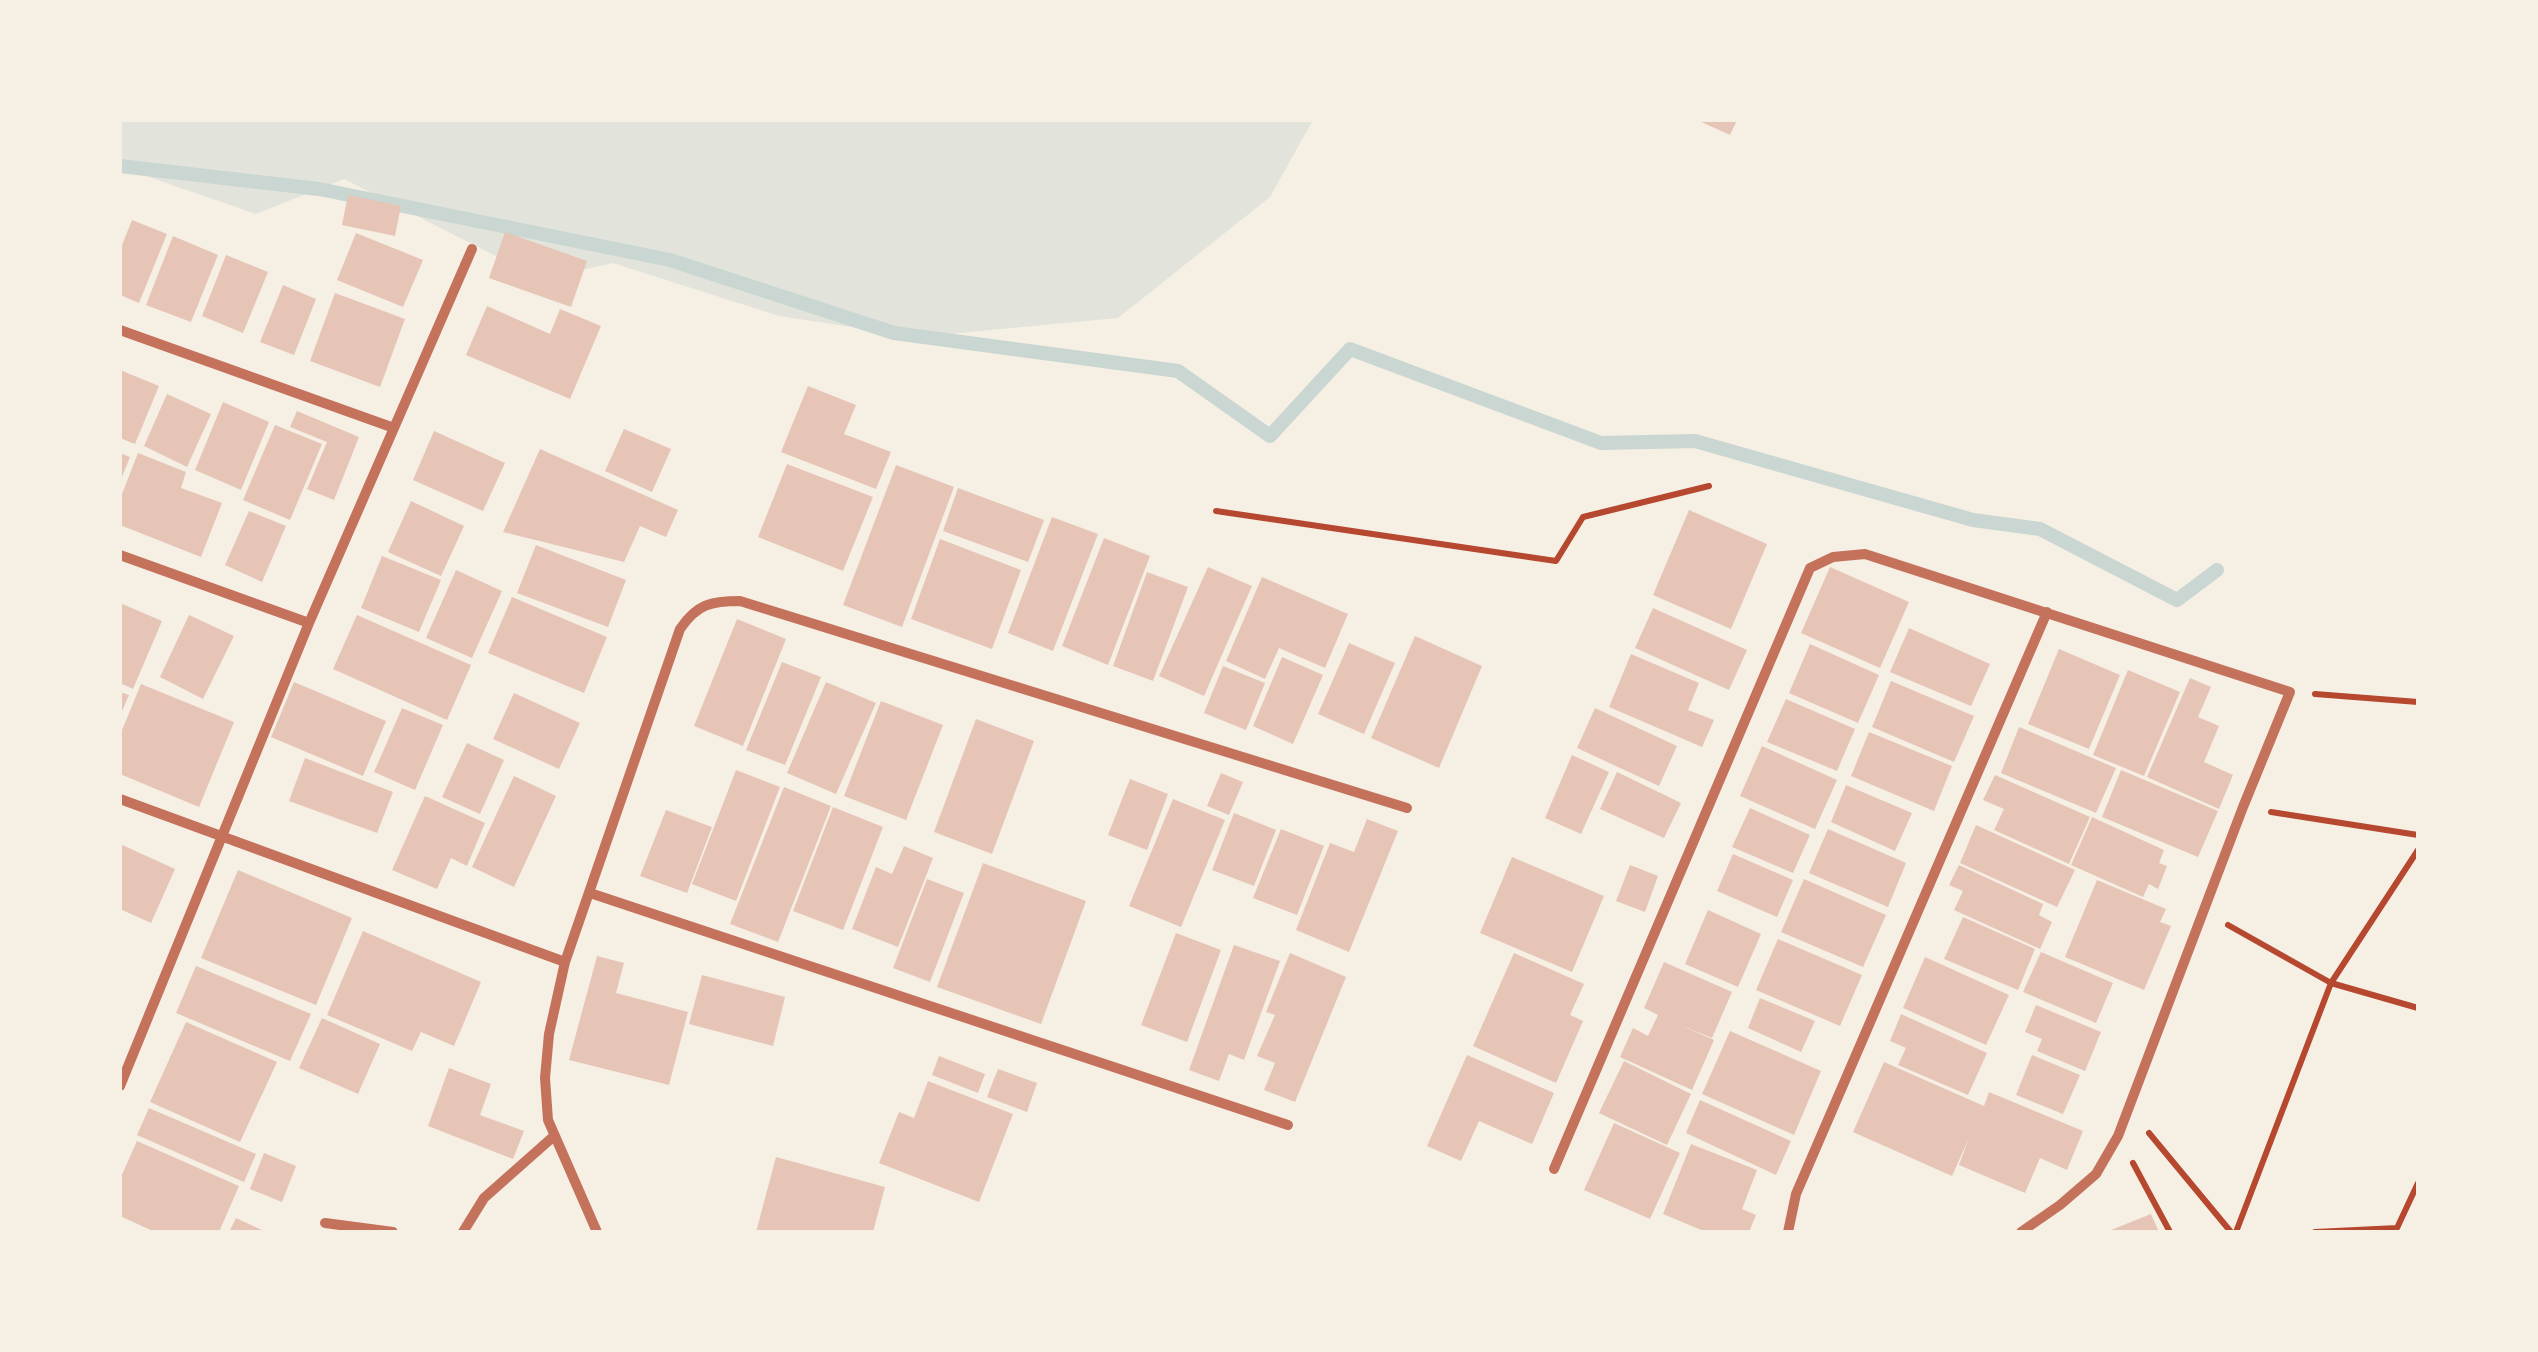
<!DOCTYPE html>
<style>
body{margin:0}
#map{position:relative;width:2538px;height:1352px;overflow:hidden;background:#f6efe4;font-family:Rubik,sans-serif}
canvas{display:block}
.frame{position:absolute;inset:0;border:122px solid #f6efe4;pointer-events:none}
</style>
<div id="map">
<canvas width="2538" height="1352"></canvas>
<div class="frame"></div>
</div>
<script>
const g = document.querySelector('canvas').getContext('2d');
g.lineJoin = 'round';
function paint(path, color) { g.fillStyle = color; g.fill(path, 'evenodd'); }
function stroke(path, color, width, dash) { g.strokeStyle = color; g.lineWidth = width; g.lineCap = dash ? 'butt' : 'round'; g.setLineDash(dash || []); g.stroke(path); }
paint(new Path2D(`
 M 120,120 L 1313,120 L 1270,197 L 1118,318 L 917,337 L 779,316 L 613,263 L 541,279 L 344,179 L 256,214 L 120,167 Z`), '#e2e4dc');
stroke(new Path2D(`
 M 120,166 L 319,189 L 670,260 L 894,333 L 1178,371 L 1270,436 L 1350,349 L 1601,443 L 1695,441 L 1973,520 L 2040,529 L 2177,600 L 2217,570`), '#c9d6d2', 14);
paint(new Path2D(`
 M 1697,120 L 1737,120 L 1730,135 Z
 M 348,195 L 401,206 L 395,236 L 342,225 Z
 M 132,220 L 167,234 L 139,303 L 120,295 L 120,250 Z
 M 505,232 L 587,261 L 571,307 L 489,278 Z
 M 356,233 L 423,260 L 403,307 L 337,280 Z
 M 173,236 L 218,255 L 191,322 L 146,305 Z
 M 226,255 L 268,272 L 243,333 L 202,316 Z
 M 283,285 L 316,299 L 294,355 L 260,342 Z
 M 335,293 L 405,319 L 380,387 L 310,361 Z
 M 487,306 L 550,334 L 560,309 L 601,326 L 570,399 L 466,355 Z
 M 120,370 L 159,386 L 135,444 L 120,438 Z
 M 808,386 L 856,405 L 844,434 L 891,452 L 876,489 L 781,452 Z
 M 167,394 L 211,414 L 187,467 L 144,446 Z
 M 223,402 L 269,422 L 241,490 L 195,470 Z
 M 297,411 L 359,437 L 334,500 L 307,489 L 327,442 L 290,427 Z
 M 275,425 L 322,444 L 290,520 L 243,500 Z
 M 624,429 L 671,449 L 652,492 L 605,471 Z
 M 434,431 L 505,463 L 483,511 L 413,480 Z
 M 540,449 L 678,510 L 666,537 L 640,526 L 624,562 L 503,532 Z
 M 120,453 L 130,457 L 120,482 Z
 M 138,453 L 186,472 L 181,488 L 222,503 L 201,557 L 120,525 L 120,499 Z
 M 787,464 L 873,497 L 843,571 L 758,537 Z
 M 896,465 L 954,487 L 902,627 L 843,605 Z
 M 958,488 L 1044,520 L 1028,562 L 943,531 Z
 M 411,501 L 464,526 L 441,576 L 388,552 Z
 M 1689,510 L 1767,544 L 1731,629 L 1653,595 Z
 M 249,511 L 286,526 L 262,582 L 225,565 Z
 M 1052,517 L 1098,534 L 1053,651 L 1008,633 Z
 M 1104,538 L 1150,556 L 1108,665 L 1062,646 Z
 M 940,539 L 1021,570 L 992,649 L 911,619 Z
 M 536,545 L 626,580 L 608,627 L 517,593 Z
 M 382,556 L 441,580 L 419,632 L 361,608 Z
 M 1208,567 L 1252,586 L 1204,696 L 1159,676 Z
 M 1830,567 L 1909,602 L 1880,668 L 1801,633 Z
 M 456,570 L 502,591 L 472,658 L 426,638 Z
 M 1147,572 L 1188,587 L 1153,681 L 1113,666 Z
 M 1262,577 L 1348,614 L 1325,668 L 1279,648 L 1265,679 L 1226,661 Z
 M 512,597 L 607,637 L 584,693 L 488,653 Z
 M 120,603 L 162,621 L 133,689 L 120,683 Z
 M 1653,608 L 1747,650 L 1729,690 L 1635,648 Z
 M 189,615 L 234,636 L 203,699 L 160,677 Z
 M 357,615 L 471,665 L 447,720 L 333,669 Z
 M 737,619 L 786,639 L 743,746 L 694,726 Z
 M 1909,628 L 1990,664 L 1971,706 L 1890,672 Z
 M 1415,636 L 1482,666 L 1439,768 L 1371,738 Z
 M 1349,643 L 1395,663 L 1364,734 L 1318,714 Z
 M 1810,644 L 1879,675 L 1858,723 L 1789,693 Z
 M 2059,649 L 2120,675 L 2089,749 L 2028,724 Z
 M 1631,654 L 1699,683 L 1688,710 L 1714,720 L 1702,747 L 1609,707 Z
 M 1282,657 L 1323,675 L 1293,744 L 1253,726 Z
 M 782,662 L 821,677 L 785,765 L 746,750 Z
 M 1223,666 L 1265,683 L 1246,730 L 1204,713 Z
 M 2128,670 L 2180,692 L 2144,776 L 2093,755 Z
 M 2190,678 L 2211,687 L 2198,717 L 2219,726 L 2204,762 L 2233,775 L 2219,809 L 2147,777 Z
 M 1891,681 L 1974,716 L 1954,762 L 1872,727 Z
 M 294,682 L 386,721 L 363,776 L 271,737 Z
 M 826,682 L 876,703 L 836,794 L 787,773 Z
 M 141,684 L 234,722 L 199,807 L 120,774 L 120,735 Z
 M 120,692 L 129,695 L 120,716 Z
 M 514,693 L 580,723 L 559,769 L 493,739 Z
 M 1786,699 L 1855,729 L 1837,771 L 1767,742 Z
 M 881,701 L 943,725 L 906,820 L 844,796 Z
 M 402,708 L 443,725 L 415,790 L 374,772 Z
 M 1595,708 L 1677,746 L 1659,786 L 1577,748 Z
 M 976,719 L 1034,741 L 992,854 L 934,832 Z
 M 2019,727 L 2116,768 L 2096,813 L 2001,773 Z
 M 1869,732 L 1952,766 L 1934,811 L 1851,776 Z
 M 467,743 L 504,760 L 480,814 L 442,797 Z
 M 1762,746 L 1837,780 L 1815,829 L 1740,796 Z
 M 1572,755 L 1609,772 L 1581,834 L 1545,818 Z
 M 305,758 L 393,792 L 377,833 L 289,801 Z
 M 736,770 L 780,787 L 736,901 L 692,884 Z
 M 2121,770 L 2218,811 L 2198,857 L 2102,817 Z
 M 1617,772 L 1681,803 L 1664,838 L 1600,809 Z
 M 1221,773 L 1243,782 L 1229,815 L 1207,806 Z
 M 1995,775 L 2090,817 L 2069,864 L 1994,830 L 2004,809 L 1983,800 Z
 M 514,776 L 556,796 L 514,887 L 472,867 Z
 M 1130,779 L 1168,794 L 1147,850 L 1108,835 Z
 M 1846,785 L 1912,813 L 1895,851 L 1831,822 Z
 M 784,787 L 831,806 L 778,942 L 730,924 Z
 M 425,796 L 485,823 L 467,866 L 451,858 L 437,889 L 392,870 Z
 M 1173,799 L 1225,820 L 1181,927 L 1129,906 Z
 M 833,807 L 883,827 L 843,930 L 793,911 Z
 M 1750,808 L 1810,835 L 1793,873 L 1732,847 Z
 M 666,810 L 712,827 L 687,893 L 640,876 Z
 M 1234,813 L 1276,830 L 1254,886 L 1212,870 Z
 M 2092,817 L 2164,850 L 2159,863 L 2167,866 L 2158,889 L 2149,884 L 2143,897 L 2071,865 Z
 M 1367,819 L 1398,831 L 1349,952 L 1296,930 L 1330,843 L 1354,852 Z
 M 1976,825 L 2075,870 L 2057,907 L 1960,863 Z
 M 1281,829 L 1324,846 L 1297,915 L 1253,898 Z
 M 1828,829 L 1906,863 L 1888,907 L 1809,873 Z
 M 120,844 L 175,869 L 151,923 L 120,909 Z
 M 904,846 L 933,858 L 898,947 L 852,929 L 876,867 L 892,874 Z
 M 1733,854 L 1793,880 L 1777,917 L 1717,891 Z
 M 1512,857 L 1604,896 L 1572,972 L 1480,933 Z
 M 983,863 L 1086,901 L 1041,1024 L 937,987 Z
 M 1630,865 L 1658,876 L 1645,912 L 1616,901 Z
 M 1959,865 L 2043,904 L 2039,915 L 2052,922 L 2040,949 L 1954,910 L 1963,891 L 1949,885 Z
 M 238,870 L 352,918 L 316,1005 L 201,958 Z
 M 927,879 L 964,893 L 930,982 L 893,968 Z
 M 1804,879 L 1886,915 L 1863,967 L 1781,932 Z
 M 2097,880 L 2166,909 L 2160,922 L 2171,926 L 2144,990 L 2065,957 Z
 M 1708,910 L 1761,934 L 1738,987 L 1685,964 Z
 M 1963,917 L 2035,949 L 2018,990 L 1944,959 Z
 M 363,931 L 481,982 L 454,1046 L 421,1032 L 412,1051 L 327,1015 Z
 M 1176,933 L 1221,950 L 1187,1042 L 1141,1025 Z
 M 1778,939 L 1862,975 L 1840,1026 L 1756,990 Z
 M 1234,945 L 1280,961 L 1244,1060 L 1229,1054 L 1219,1081 L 1189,1070 Z
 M 2041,952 L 2113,983 L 2096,1023 L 2023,992 Z
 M 1290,953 L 1346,977 L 1295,1102 L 1264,1090 L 1275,1063 L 1257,1056 L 1275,1015 L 1266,1012 Z
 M 1514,953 L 1584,984 L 1570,1015 L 1583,1021 L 1556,1083 L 1473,1046 Z
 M 597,956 L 624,963 L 616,993 L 688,1012 L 669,1085 L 569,1060 Z
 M 1925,957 L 2009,995 L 1986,1045 L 1903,1008 Z
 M 1664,962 L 1732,992 L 1712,1038 L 1680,1025 L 1714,1040 L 1692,1090 L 1620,1057 L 1633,1028 L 1648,1036 L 1658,1015 L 1644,1008 Z
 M 196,966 L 311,1014 L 290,1061 L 176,1013 Z
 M 702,975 L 785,997 L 773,1046 L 689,1024 Z
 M 1760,998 L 1815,1021 L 1801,1052 L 1748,1028 Z
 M 2036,1005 L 2101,1032 L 2085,1071 L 2037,1051 L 2042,1039 L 2025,1032 Z
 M 1901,1014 L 1987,1053 L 1968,1095 L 1898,1065 L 1906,1048 L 1890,1041 Z
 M 322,1018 L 380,1044 L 358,1094 L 299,1068 Z
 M 186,1022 L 277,1062 L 240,1142 L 150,1102 Z
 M 1730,1031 L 1821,1071 L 1794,1135 L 1702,1094 Z
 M 1467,1055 L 1554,1093 L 1532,1144 L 1479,1121 L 1461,1161 L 1427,1146 Z
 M 2032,1055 L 2080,1075 L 2063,1114 L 2016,1095 Z
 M 939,1056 L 985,1074 L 978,1093 L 932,1075 Z
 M 1624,1061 L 1691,1094 L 1667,1145 L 1599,1113 Z
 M 1884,1062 L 1984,1106 L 1989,1092 L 2083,1131 L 2067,1170 L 2040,1158 L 2025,1193 L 1959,1165 L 1969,1138 L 1952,1176 L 1853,1132 Z
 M 449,1068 L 491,1084 L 480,1115 L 524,1131 L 513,1159 L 428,1126 Z
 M 998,1069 L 1037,1083 L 1027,1112 L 987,1097 Z
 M 928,1081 L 1013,1114 L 979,1202 L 879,1163 L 899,1112 L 914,1118 Z
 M 1700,1100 L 1791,1141 L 1776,1175 L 1686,1133 Z
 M 149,1108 L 256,1154 L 244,1182 L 137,1135 Z
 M 1614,1123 L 1680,1153 L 1650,1219 L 1584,1190 Z
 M 137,1141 L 239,1186 L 219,1232 L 155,1232 L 120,1216 L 120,1179 Z
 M 1691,1144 L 1757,1170 L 1742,1209 L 1756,1215 L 1749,1232 L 1706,1232 L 1663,1214 Z
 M 264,1153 L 296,1166 L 282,1202 L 250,1189 Z
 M 776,1157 L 885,1187 L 873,1232 L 756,1232 Z
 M 2151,1214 L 2159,1232 L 2106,1232 Z
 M 236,1218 L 266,1232 L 229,1232 Z`), '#e6c5b7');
stroke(new Path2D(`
 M 1216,511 L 1556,561 L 1583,517 L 1709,486
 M 2315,694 L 2418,702
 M 2271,812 L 2418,835
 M 2228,925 L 2331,983 L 2418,1008
 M 2149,1133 L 2231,1232
 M 2133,1163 L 2170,1232
 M 2236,1232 L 2331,983 L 2418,850
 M 2315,1232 L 2397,1228 L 2418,1183`), '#b5482f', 6);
stroke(new Path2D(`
 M 120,330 L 394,428
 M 120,555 L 309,623
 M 120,799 L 565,962
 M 590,893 L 1288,1125
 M 120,1086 L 309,623 L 472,249
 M 1554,1169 L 1810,568 L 1833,557 L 1865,554 L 2290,692 L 2243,807 L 2118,1136 L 2096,1174 L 2060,1205 L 2021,1232
 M 325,1223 L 393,1232
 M 463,1232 L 484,1198 L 554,1136
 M 597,1232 L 548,1120 L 545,1078 L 549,1034 L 565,962 L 680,629 C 697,604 711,601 740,601 L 1407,808
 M 1788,1232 L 1796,1194 L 2047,612`), '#c5725c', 10);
</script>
